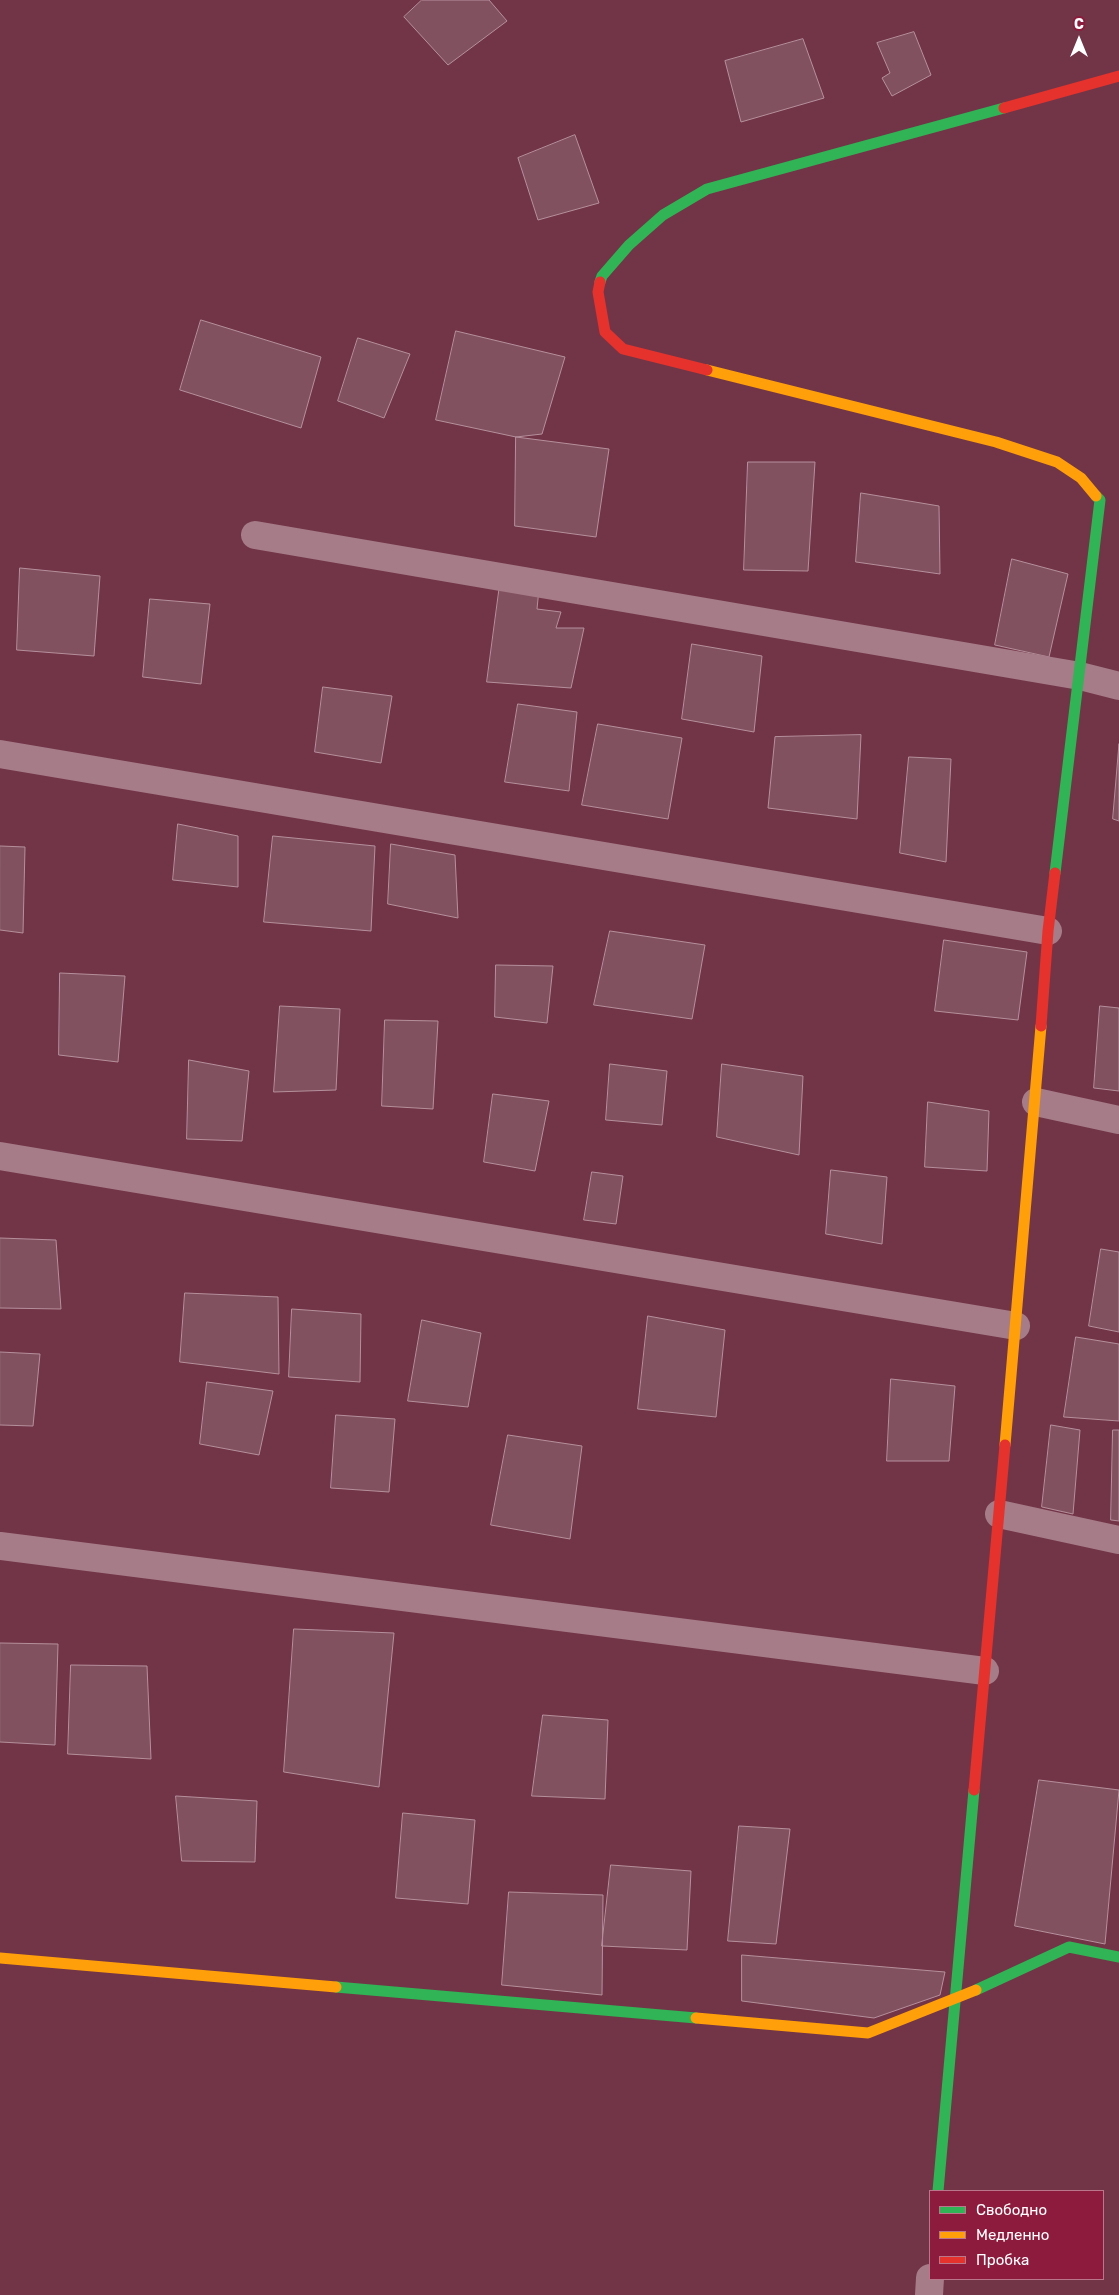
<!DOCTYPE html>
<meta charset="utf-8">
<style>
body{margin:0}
#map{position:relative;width:1119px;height:2295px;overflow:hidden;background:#723548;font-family:Rubik,sans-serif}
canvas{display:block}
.legend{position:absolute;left:929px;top:2190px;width:175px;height:90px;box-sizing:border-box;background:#8c1b3d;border:1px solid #ba768b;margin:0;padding:6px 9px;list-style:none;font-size:15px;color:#fff}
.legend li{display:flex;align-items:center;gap:10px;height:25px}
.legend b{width:25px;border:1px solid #ba768b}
.north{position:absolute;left:1054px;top:15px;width:50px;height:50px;-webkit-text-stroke:4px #8c1b3d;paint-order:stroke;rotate:0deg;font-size:14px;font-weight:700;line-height:20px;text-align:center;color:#fff}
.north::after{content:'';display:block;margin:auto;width:18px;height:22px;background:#fff;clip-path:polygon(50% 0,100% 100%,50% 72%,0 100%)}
</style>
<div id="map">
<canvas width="1119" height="2295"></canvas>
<ul class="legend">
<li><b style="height:6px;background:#30b455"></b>Свободно</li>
<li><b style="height:6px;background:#ff9f0a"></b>Медленно</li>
<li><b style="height:6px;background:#e5322d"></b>Пробка</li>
</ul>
<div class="north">С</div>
</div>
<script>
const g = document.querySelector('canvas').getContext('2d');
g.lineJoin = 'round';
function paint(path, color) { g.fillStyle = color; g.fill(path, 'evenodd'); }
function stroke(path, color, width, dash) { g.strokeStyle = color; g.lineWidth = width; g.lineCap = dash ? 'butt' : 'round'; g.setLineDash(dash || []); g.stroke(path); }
const building = new Path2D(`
 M 422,0 L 489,0 L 507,21 L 448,65 L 404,17 Z
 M 914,32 L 931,75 L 892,96 L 882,78 L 890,73 L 877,43 Z
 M 803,39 L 824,98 L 741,122 L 725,61 Z
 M 575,135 L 599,203 L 538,220 L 518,158 Z
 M 201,320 L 321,357 L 301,428 L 180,390 Z
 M 456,331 L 565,357 L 542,434 L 516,437 L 436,420 Z
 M 358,338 L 410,354 L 384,418 L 338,401 Z
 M 516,437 L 609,449 L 596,537 L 515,526 Z
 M 748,462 L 815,462 L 808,571 L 744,570 Z
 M 861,493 L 939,506 L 940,574 L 856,562 Z
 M 1012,559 L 1068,574 L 1049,657 L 995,645 Z
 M 20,568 L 100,576 L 94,656 L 17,650 Z
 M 500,584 L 539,589 L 537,609 L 561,612 L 556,628 L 584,628 L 571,688 L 487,682 Z
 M 150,599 L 210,604 L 201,684 L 143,677 Z
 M 692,644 L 762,656 L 754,732 L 682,719 Z
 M 323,687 L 392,696 L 381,763 L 315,752 Z
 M 518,704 L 577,712 L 569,791 L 505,782 Z
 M 598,724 L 682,738 L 668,819 L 582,805 Z
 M 861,735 L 857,819 L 768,808 L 775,737 Z
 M 1119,744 L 1119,821 L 1113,819 Z
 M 909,757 L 951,759 L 946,862 L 900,853 Z
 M 178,824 L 238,836 L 238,887 L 173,880 Z
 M 273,836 L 375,846 L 371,931 L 264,922 Z
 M 391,844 L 455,855 L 458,918 L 388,904 Z
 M 0,846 L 25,847 L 23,933 L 0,930 Z
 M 610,931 L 705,945 L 692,1019 L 594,1005 Z
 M 944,940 L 1027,952 L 1018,1020 L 935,1011 Z
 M 496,965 L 553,966 L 547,1023 L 495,1017 Z
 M 60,973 L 125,976 L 118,1062 L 59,1055 Z
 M 280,1006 L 340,1009 L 336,1090 L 274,1092 Z
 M 1100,1006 L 1119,1008 L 1119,1091 L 1094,1088 Z
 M 385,1020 L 438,1021 L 433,1109 L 382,1106 Z
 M 189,1060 L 249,1071 L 242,1141 L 187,1139 Z
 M 610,1064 L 667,1071 L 662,1125 L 606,1120 Z
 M 722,1064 L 803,1076 L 799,1155 L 717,1137 Z
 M 493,1094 L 549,1101 L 535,1171 L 484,1162 Z
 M 928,1102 L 989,1111 L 987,1171 L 925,1167 Z
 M 831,1170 L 887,1177 L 882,1244 L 826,1234 Z
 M 592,1172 L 623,1176 L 616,1224 L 584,1220 Z
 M 0,1238 L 56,1240 L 61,1309 L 0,1308 Z
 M 1101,1249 L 1119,1252 L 1119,1332 L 1089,1326 Z
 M 185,1293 L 278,1297 L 279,1374 L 180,1362 Z
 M 292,1309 L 361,1314 L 360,1382 L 289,1377 Z
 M 648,1316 L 725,1330 L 716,1417 L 638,1409 Z
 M 422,1320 L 481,1333 L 468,1407 L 408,1401 Z
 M 1076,1337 L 1119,1344 L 1119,1421 L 1064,1417 Z
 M 0,1352 L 40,1354 L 33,1426 L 0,1425 Z
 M 891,1379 L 955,1386 L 949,1461 L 887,1461 Z
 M 207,1382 L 273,1391 L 259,1455 L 200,1444 Z
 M 336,1415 L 395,1419 L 389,1492 L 331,1488 Z
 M 1051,1425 L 1080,1430 L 1073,1514 L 1042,1507 Z
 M 1113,1430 L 1119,1430 L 1119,1521 L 1111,1520 Z
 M 508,1435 L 582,1446 L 570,1539 L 491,1525 Z
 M 294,1629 L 394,1633 L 379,1787 L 284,1772 Z
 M 0,1643 L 58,1644 L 55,1745 L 0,1742 Z
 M 71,1665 L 147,1666 L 151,1759 L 68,1754 Z
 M 543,1715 L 608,1720 L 605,1799 L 532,1796 Z
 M 1039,1780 L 1119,1790 L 1105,1944 L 1015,1926 Z
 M 176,1796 L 257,1801 L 255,1862 L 182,1861 Z
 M 403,1813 L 475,1820 L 468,1904 L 396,1898 Z
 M 739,1826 L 790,1829 L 776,1944 L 728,1941 Z
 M 611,1865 L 691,1871 L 687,1950 L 602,1946 Z
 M 509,1892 L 603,1895 L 602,1995 L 502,1985 Z
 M 742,1955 L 945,1972 L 940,1995 L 874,2018 L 742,2001 Z`);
paint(building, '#825160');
stroke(building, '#b5909c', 1);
stroke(new Path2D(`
 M 255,535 L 1080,676 L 1119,686
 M 0,754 L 1048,931
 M 1036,1102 L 1119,1120
 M 0,1156 L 1016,1326
 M 999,1514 L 1119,1540
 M 0,1546 L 985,1671
 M 929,2295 L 930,2278`), '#a67c89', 28);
stroke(new Path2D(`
 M 600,282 L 602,276 L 629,245 L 663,215 L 707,189 L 1004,108
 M 1055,873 L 1100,500 L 1096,496
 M 336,1987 L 696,2018
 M 976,1990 L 1069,1947 L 1119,1957
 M 938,2191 L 974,1790`), '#30b455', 11);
stroke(new Path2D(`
 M 707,370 L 996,442 L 1057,462 L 1081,478 L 1096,496
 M 1005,1445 L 1041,1026
 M 0,1958 L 336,1987
 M 696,2018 L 868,2033 L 976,1990`), '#ff9f0a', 11);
stroke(new Path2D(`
 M 1004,108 L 1119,76
 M 600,282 L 598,292 L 605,332 L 623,349 L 707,370
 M 1041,1026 L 1048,931 L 1055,873
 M 974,1790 L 1005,1445`), '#e5322d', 11);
</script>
